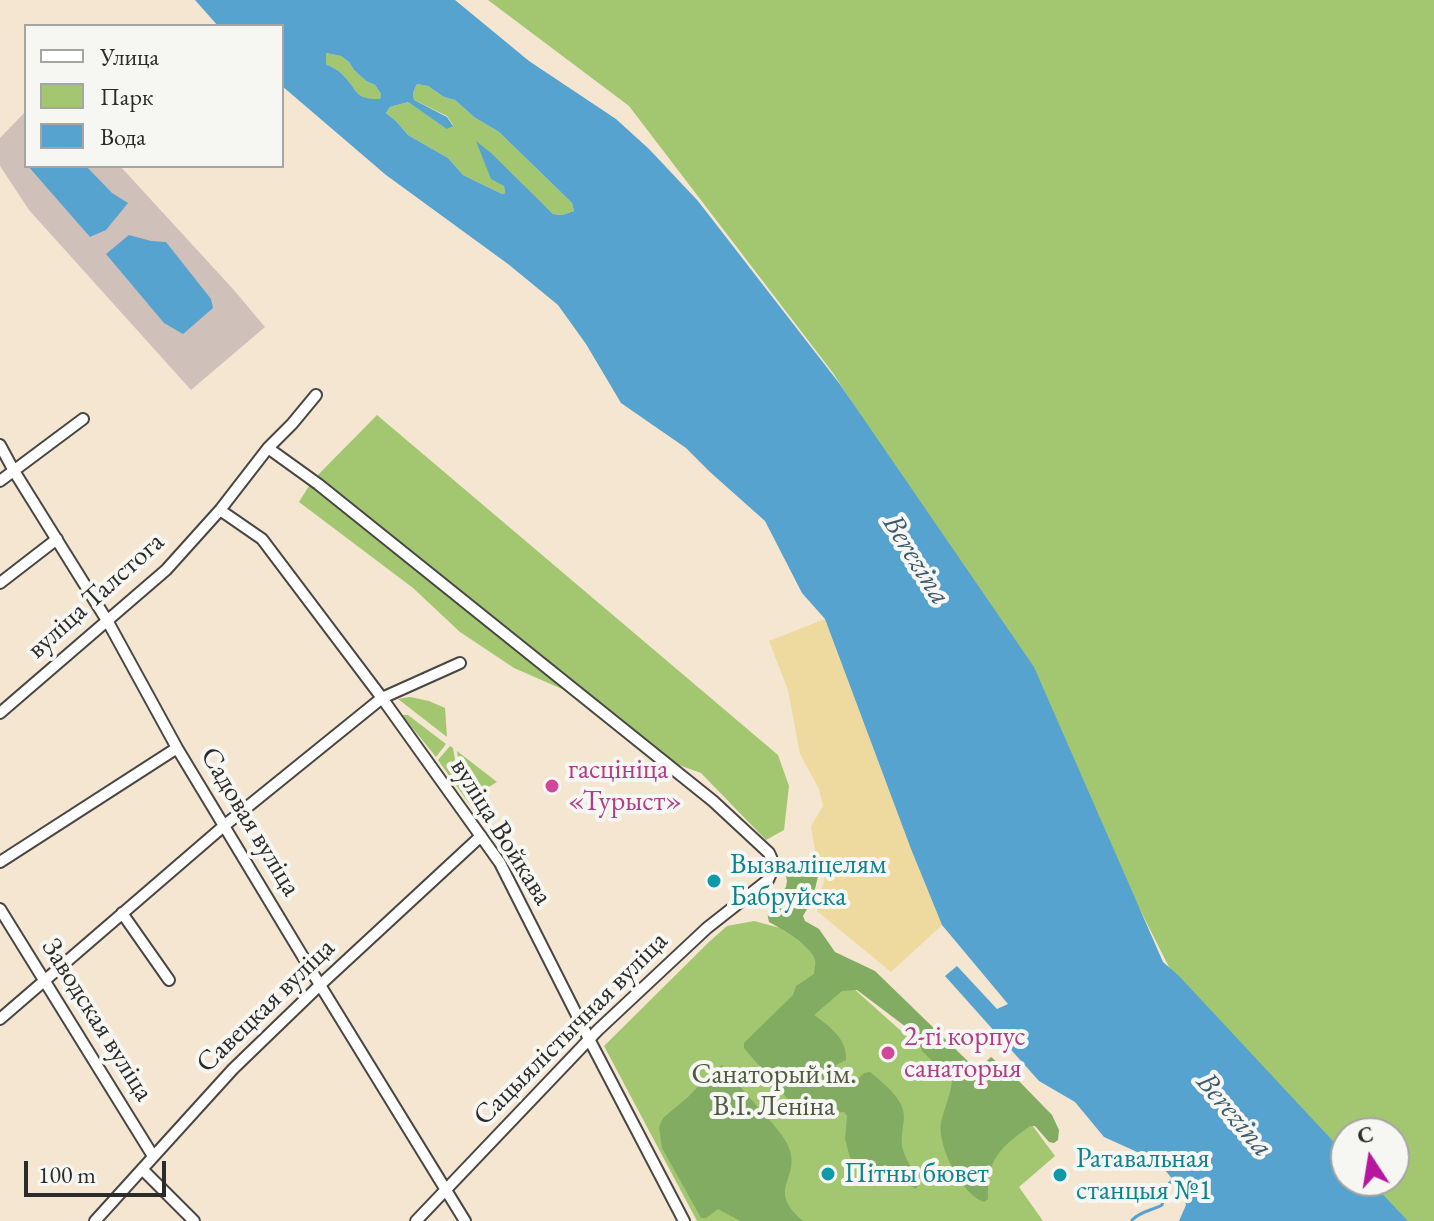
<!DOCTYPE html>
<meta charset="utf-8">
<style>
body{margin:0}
#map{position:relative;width:1434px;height:1221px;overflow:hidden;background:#f4e6d1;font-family:"EB Garamond",serif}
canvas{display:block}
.legend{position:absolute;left:24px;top:24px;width:260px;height:144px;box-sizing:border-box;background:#f6f6f2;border:2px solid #a5a5a2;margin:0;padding:10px 14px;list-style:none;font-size:24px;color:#2b2b2b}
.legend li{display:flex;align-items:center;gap:16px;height:40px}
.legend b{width:40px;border:2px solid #a5a5a2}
.north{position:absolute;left:1330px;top:1117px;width:80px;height:80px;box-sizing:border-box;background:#f6f6f2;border:2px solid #a5a5a2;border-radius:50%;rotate:348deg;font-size:22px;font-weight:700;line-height:32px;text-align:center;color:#2b2b2b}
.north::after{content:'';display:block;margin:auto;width:28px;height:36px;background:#b5179e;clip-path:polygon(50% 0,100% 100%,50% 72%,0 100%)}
.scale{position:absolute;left:24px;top:1161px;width:142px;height:36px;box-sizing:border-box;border:4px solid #2b2b2b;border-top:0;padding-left:10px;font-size:24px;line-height:28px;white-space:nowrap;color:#2b2b2b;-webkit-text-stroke:6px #f6f6f2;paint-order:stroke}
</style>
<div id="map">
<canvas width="1434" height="1221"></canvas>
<ul class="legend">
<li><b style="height:10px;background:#fff"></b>Улица</li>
<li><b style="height:22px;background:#a3c770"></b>Парк</li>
<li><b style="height:22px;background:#56a3cf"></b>Вода</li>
</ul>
<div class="north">С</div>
<div class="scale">100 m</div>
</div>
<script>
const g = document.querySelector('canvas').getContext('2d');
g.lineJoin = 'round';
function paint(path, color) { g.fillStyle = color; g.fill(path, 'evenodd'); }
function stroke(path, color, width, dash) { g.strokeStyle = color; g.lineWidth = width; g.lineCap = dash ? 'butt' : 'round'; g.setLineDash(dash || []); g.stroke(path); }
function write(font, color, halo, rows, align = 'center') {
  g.font = font + ' "EB Garamond",serif'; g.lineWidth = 8; g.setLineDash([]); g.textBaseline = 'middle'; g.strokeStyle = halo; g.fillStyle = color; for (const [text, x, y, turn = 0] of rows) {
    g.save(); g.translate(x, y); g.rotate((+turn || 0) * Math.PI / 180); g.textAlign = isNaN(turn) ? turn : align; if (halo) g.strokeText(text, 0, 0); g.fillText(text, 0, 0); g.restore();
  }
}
paint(new Path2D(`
 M 26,111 L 26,166 L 120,166 L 233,289 L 265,327 L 191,390 L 29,210 L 0,166 L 0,138 Z`), '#cfc0ba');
paint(new Path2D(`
 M 488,0 L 1434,0 L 1434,1221 L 1395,1221 L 1362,1181 L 1394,1181 L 1394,1133 L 1346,1133 L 1346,1164 L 1174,977 L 999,630 L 833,373 L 629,106 Z
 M 326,53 L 341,56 L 349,62 L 354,70 L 366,81 L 375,85 L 381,94 L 380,100 C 352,98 359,92 343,75 C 339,70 331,67 326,64 Z
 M 417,84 L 428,86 L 444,97 L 455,100 L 474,117 L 499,132 L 572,203 L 574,211 L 562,215 L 553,214 L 477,143 L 504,186 L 505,193 L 502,194 L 463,175 L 448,158 L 408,135 L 396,121 L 386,113 L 390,107 L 408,102 L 447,128 L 453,125 L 447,116 L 414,100 L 413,93 Z
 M 377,415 L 778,755 L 789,786 L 784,830 L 766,840 L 701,773 L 665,760 L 585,699 L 514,668 L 460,632 L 413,588 L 299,502 L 312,481 Z
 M 410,697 L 429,701 L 445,708 L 447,737 L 398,699 Z
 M 402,715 L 408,715 L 446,744 L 436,757 Z
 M 450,746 L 453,748 L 458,778 L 479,794 L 473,809 L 438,760 Z
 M 457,751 L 497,782 L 482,791 L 461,775 Z
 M 754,921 L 780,928 L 806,946 L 975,1097 L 1032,1125 L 1055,1156 L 1019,1187 L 1043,1221 L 697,1221 L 604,1046 L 709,942 L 727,926 Z`), '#a3c770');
paint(new Path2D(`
 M 799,860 L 814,863 L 819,866 C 818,883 812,902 803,916 L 805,921 L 819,929 L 835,952 L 875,971 L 977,1070 L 991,1057 L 1016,1078 L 1052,1115 L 1059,1130 L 1058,1140 L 1054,1143 L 1049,1142 L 1035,1126 L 1030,1126 C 999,1149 987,1158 988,1199 L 984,1202 C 962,1195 937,1146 941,1123 C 944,1108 951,1095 952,1080 L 922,1051 L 914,1033 L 857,990 L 842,991 L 814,1015 C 830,1027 847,1038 846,1060 L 836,1065 C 836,1075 846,1079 853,1084 L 864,1073 L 870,1072 C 883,1083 905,1099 904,1118 C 903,1129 900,1139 903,1150 C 906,1160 913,1170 918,1179 L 919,1184 L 916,1189 C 895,1176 869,1173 850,1158 L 845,1139 L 847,1116 L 844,1112 C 830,1113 818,1120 805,1119 L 744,1048 L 744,1043 L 793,995 L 796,986 L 814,974 C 814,969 816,965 815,960 C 813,947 780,928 769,922 L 767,912 L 786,887 L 787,881 L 784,866 Z
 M 722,1065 C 735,1081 749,1097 763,1113 C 772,1123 784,1135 789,1148 C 801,1180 765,1188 803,1221 L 740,1221 L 718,1209 L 706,1218 L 701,1218 L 662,1148 L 659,1127 L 663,1118 L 688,1097 L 708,1076 Z`), '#82ac62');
paint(new Path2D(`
 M 825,619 L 911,849 L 942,925 L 891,972 L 817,911 L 827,867 L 815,851 L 811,826 L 823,806 L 819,789 L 800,754 L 788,690 L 769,641 Z`), '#eeda9e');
paint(new Path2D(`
 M 195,0 L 455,0 L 529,61 L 616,119 L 649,149 L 698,201 L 839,383 L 1034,667 L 1163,962 L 1179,976 L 1346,1155 L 1346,1181 L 1370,1181 L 1408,1221 L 1179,1221 L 1186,1205 L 1182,1190 L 1157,1161 L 1104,1137 L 1075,1102 L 1039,1081 L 945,976 L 957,966 L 997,1009 L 1008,1004 L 942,925 L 911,849 L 825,619 L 802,593 L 765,521 L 710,472 L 686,448 L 621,403 L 586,344 L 558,305 L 508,264 L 386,175 L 282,86 L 282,26 L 218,26 ZM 326,53 L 341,56 L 349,62 L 354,70 L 366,81 L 375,85 L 381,94 L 380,99 C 353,99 359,91 343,75 C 339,70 331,67 326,64 ZM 417,84 L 428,86 L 444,97 L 455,100 L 474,117 L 499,132 L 572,203 L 574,211 L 562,215 L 553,214 L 491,153 L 476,141 L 491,179 L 504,186 L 505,193 L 502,194 L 463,175 L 448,158 L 408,135 L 396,121 L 386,113 L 390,107 L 408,102 L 447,129 L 453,126 L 447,117 L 414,100 L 413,93 Z
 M 28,166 L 86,166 L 112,193 L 128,203 L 106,230 L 90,237 Z
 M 129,235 L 151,241 L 166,242 L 211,299 L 213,308 L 183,334 L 164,323 L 106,254 Z`), '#56a3cf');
stroke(new Path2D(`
 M 1132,1220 C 1141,1211 1151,1211 1162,1205 C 1165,1195 1165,1185 1174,1179`), '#56a3cf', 3);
const minor = new Path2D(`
 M 0,445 L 14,471 L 108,622 L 177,748 L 320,985 L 465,1221
 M 268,448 L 318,484 L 713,801 L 769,853 C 775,864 773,870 768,880 L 707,928 L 598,1030 L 416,1221
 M 0,481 L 83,419
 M 220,510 L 262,539 L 382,698 L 500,863 L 589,1039 L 684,1221
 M 0,583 L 57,539
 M 0,713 L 166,570 L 220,510 L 268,448 L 292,424 L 316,395
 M 0,862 L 177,748
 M 0,909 L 153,1156
 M 122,913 L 169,980
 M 0,1019 L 225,825 L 382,698 L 460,663
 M 142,1169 L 194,1221
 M 95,1221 L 233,1069 L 320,985 L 481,836`);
stroke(minor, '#494744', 14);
stroke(minor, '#fff', 10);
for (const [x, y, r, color] of [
 [552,786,8,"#d1479c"],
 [714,881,8,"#0f9aa8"],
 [888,1053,8,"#d1479c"],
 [828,1174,8,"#0f9aa8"],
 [1060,1175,8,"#0f9aa8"]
]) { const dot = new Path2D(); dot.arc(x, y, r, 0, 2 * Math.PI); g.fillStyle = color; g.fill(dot); stroke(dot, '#f6f6f2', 3); }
write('28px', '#2b2b2b', '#f6f6f2', [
 ["вуліца Талстога",96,596,-42],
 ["Садовая вуліца",250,822,59],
 ["вуліца Войкава",501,832,58],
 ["Савецкая вуліца",266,1006,-44],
 ["Заводская вуліца",97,1020,58],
 ["Сацыялістычная вуліца",571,1029,-45]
]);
write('28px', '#b23c85', '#f6f6f2', [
 ["гасцініца",568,770],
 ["«Турыст»",568,802],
 ["2-гі корпус",904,1037],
 ["санаторыя",904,1069]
], 'left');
write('28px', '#0d838f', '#f6f6f2', [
 ["Вызваліцелям",730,865],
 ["Бабруйска",730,897],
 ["Ратавальная",1076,1159],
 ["станцыя №1",1076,1191],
 ["Пітны бювет",844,1174]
], 'left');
write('28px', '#4f5a40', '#f6f6f2', [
 ["Санаторый ім.",774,1075],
 ["В.І. Леніна",774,1107]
]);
write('italic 30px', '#3c5b6d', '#f6f6f2', [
 ["Berezina",916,560,58],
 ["Berezina",1234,1115,50]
]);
</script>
